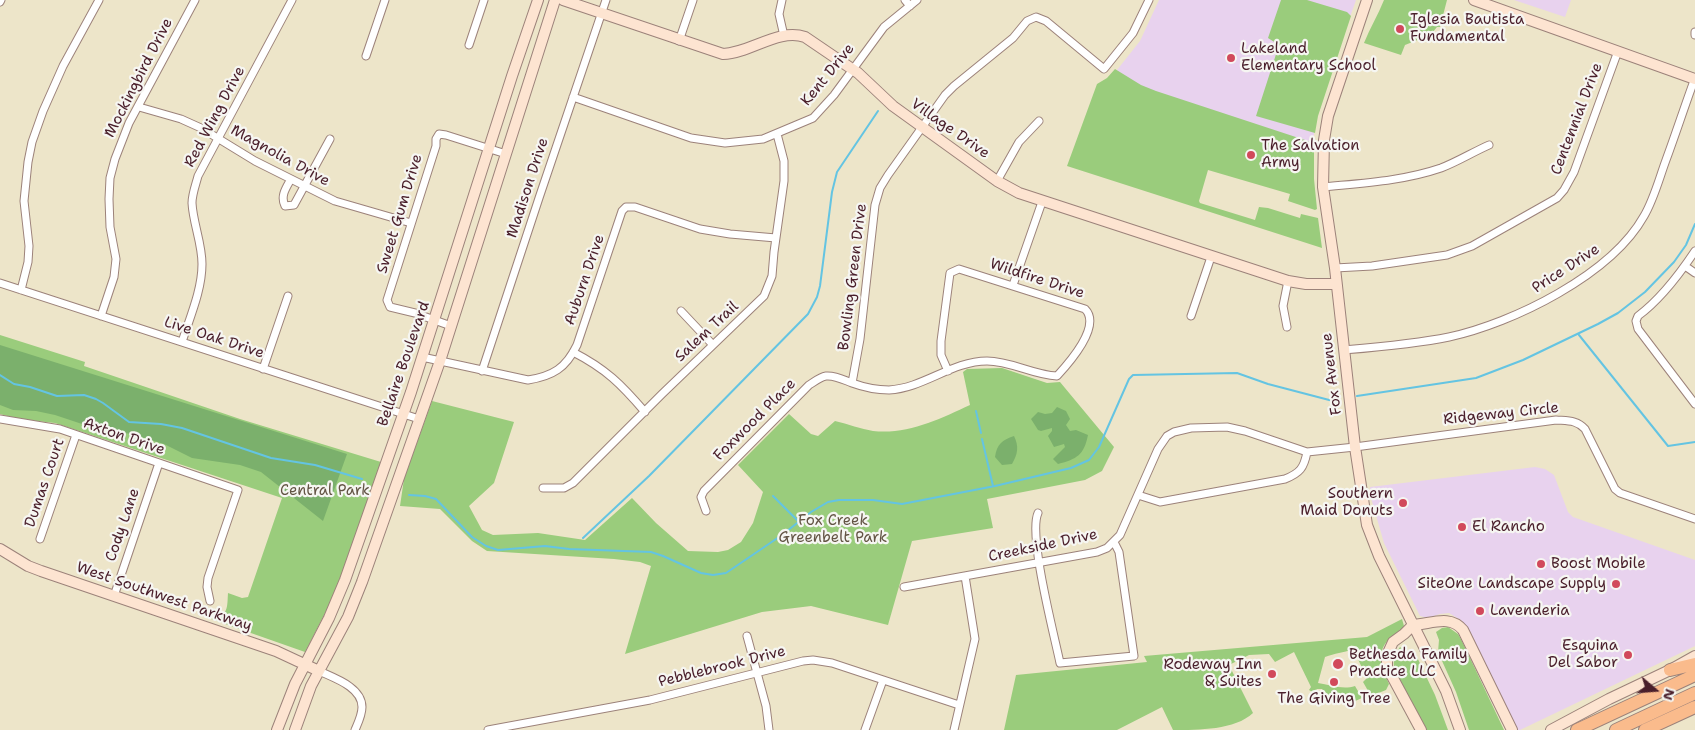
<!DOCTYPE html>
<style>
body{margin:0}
#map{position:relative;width:1695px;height:730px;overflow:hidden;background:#ede5c9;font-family:"Shantell Sans",sans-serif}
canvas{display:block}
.north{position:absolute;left:1630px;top:665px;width:50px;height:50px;-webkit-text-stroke:4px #f6f6f2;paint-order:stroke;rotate:108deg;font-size:14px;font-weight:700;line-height:20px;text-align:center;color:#4a1f2b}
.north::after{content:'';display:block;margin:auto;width:18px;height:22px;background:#4a1f2b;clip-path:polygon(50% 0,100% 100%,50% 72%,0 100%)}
</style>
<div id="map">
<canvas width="1695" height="730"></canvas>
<div class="north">N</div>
</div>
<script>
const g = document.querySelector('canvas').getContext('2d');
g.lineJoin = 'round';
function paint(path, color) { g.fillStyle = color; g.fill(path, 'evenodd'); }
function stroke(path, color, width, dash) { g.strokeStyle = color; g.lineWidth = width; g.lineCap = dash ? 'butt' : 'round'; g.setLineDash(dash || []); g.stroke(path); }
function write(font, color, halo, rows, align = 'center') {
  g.font = font + ' "Shantell Sans",sans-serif'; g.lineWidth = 4.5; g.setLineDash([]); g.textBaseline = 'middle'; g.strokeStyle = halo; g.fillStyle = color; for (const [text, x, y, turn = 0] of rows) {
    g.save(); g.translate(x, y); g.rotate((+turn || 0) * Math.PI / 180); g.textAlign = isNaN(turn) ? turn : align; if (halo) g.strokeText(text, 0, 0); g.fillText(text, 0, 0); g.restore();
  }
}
paint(new Path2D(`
 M 1159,0 L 1356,0 L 1326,85 L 1316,120 L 1312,148 L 1142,93 L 1113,75 L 1140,41 Z
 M 1514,0 L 1571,0 L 1565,17 Z
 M 1535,467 L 1545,469 L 1554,475 L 1568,512 L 1573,517 L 1695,560 L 1695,646 L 1520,730 L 1516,730 L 1462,621 L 1449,613 L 1440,614 L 1428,618 L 1420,616 L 1384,543 L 1371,498 L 1370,487 Z`), '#e8d2ee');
paint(new Path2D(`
 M 1281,0 L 1307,0 L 1347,12 L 1351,16 L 1318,116 L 1315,133 L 1256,116 L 1279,45 L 1268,38 Z
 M 1384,0 L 1447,0 L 1440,27 L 1437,27 L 1432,33 L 1429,42 L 1420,39 L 1405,45 L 1401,55 L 1364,43 C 1370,28 1378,15 1384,0 Z
 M 1115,69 L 1141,85 L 1156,91 L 1314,143 L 1314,179 L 1317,209 L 1315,210 L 1288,201 L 1290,194 L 1208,170 L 1199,201 L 1200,203 L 1255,220 L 1259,207 L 1268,208 L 1300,218 L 1301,214 L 1318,218 L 1322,248 L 1067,166 L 1097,84 L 1107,78 Z
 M 0,335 L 85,362 L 84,366 L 240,419 L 381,462 L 335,594 L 305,652 L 211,619 C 229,615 227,608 228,593 L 242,598 L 248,597 L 282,498 L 55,423 L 18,419 L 0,414 Z
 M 1002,368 L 1047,383 L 1060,382 L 1114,447 L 1102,471 L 1085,480 L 987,499 L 993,528 L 912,541 L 888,625 L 811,606 L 762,612 L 625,654 L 651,566 L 640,562 L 614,559 L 487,551 L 472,541 L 440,509 L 400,506 L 404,479 L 432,401 L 514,422 L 494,483 L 469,506 L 482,530 L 493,535 L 538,533 L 585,540 L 632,498 L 656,523 L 688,551 L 718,552 L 728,550 L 741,542 L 753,523 L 763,492 L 738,465 L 789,414 L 811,434 L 818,436 L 835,421 C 848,424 861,429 873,431 C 907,435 940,419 970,405 L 963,372 L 967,369 Z
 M 1402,619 L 1404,626 C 1399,634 1395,634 1389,639 C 1375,654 1382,667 1389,684 L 1386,690 L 1371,696 L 1363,682 L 1367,678 L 1353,649 C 1343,653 1335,653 1325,657 L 1318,683 C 1330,685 1343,690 1355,686 L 1362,698 L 1353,702 L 1325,696 L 1322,689 L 1317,689 L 1314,693 L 1309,690 L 1311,687 L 1294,652 L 1275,662 L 1269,654 L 1249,655 L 1229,665 L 1253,713 C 1235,730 1199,730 1173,730 L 1162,707 L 1117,730 L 1004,730 L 1016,675 L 1147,662 L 1144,656 L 1367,637 Z
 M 1448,627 L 1458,634 L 1462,641 L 1504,730 L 1469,730 L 1456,692 L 1438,652 L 1439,640 L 1436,632 L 1442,628 Z
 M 1400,647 L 1405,651 L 1416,655 L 1435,695 L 1448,730 L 1424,730 L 1394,667 C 1393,658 1395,654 1400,647 Z`), '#9acc7c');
paint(new Path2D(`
 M 0,345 L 347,454 L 323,521 L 261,472 L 240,465 L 192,458 L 164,444 L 131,434 L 91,427 L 55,415 L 36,411 L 13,410 L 0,405 Z
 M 1057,407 L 1066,411 L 1070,419 L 1066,425 L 1070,431 L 1076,430 L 1088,435 C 1084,455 1077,459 1058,464 L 1053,459 L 1065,447 L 1064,444 L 1054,447 L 1048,436 L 1052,431 L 1052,428 L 1041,431 L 1038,430 L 1031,419 L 1038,412 L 1045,414 L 1052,413 Z
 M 1014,436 C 1019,446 1018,454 1012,464 L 1002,465 L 995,457 C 997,444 1002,440 1014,436 Z`), '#7bb06c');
stroke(new Path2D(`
 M 1579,335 L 1668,446 L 1695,442
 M 0,375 L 14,384 L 30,387 L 57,396 L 84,395 L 96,399 L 103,403 L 129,422 L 161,424 L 182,428 L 271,458 L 315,465 L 362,479
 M 1357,396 L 1476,378 L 1523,360 L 1598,324 L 1618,313 L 1645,292 L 1674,262 L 1686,245 L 1695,224
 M 976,411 L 981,433
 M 982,439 L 993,486
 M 409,495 L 425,496 L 436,499 L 472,537 L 486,546 L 498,550 L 545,546 L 569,549 L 651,552 L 663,556 L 701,573 L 713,575 L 726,573 L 782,535 L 811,512 L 828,502 L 839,500 L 873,500 L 902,504 L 995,486 L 1071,468 L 1089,460 L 1099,447 L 1129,379 L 1133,375 L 1237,373 L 1268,384 L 1333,401 L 1338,400
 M 773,496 L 799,522
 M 583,538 L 649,476 L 808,314 L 817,297 L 820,286 L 832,192 L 837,172 L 878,111`), '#64c4e2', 2);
const street = new Path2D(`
 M 782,0 L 779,14 L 784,36
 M 905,0 L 910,6
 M 0,2 L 1,0
 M 1695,32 L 1695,35
 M 679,41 L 693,0
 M 469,45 L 484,0
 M 366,56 L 385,0
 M 573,97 L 691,138 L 725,143 L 763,139 L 813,118 L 834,95 L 884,27 L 917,0
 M 139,107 L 181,119 L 201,128 L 255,161 L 335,201 L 411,223
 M 291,179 C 286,188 280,196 285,206 L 294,205 L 330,139
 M 997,181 L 1019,142 L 1039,121
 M 1323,187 C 1363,183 1403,181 1441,168 C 1457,162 1473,152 1489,145
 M 1695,251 C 1679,275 1661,299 1638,316 L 1636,321 L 1638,329 L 1695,404
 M 1685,266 L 1695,273
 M 1335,268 L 1372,266 L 1447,255 L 1472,246 L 1557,198 L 1564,190 L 1574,172 L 1618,51
 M 0,283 L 419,419
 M 1013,285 L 1042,202
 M 21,290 L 28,262 L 29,246 L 24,201 L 28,162 L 32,142 L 43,111 L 63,66 L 99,0
 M 681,311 L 713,345
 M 101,316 L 114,277 L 116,259 L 110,227 L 109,199 L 110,178 L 115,159 L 129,123 L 195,0
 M 1191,316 L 1211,257
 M 451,326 L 415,313 L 390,307 L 387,300 L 436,146 L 436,139 L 439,134 L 446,135 L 506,154
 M 1287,327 L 1283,306 L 1288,281
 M 182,342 C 190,317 202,290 202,264 C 202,243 193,223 192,203 C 192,194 196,184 198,176 L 292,0
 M 1344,350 C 1379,347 1415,344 1449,337 C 1513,323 1611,275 1644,216 C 1654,199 1659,179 1666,160 C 1676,133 1685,105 1695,78
 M 573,352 C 606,369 621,384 645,412
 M 422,357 L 528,380 C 553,376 566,368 577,345 L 622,211 L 626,207 L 635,207 L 700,229 L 730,234 L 776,238
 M 263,369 L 288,296
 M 482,371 L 539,198 L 606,0
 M 852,383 L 860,339 L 875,205 L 880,188 L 888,175 L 945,95 L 954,86 L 1013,38 L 1027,21 L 1036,17 L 1046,21 L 1104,69 L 1133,33 L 1149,0
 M 0,419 L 60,429 L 238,490 L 208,578 L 207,587 L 210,601
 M 543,488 L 564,488 L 573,483 L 662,394 L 764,296 L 772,276 L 774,252 L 784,181 L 784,161 L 777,134
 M 1138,495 L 1160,502 L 1285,479 C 1300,473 1304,468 1307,452
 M 706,511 L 701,497 L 704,491 L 809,385 C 814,382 820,377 826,376 C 835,375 844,380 852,383 C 863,387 877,390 889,390 C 924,388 952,361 987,361 C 1011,361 1033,375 1057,376 C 1069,363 1102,326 1085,309 L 959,269 L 950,273 L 941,341 L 941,355 L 948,371
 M 1038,513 C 1028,535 1054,634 1060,663 L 1134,656 L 1119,552 L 1114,542
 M 40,539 L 76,435
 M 904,587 L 1097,552 L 1107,548 L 1120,535 L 1158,449 L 1167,436 L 1174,432 L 1191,428 L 1227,427 L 1245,431 L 1307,452 L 1355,447 L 1556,420 C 1568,421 1577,420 1585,429 L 1615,489 L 1620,493 L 1695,519
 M 114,596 L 159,463
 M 747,636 L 766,706 L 769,730
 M 319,671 C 334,678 362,687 362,707 C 362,715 358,723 355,730
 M 488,730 L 650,700 L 803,661 L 813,660 L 832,663 L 959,705
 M 865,730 L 883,680
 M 954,730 L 975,639 L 965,576`);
const secondary = new Path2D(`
 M 563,0 L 723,54 C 751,53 778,28 805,37 L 858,73 L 893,106 L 997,181 L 1019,193 L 1288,281 L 1306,284 L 1336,284
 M 1367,0 L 1328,116 L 1324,140 L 1323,187 L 1335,268 L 1355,447 L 1367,525 L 1379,556 L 1446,691 L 1460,730
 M 1474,0 L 1695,79
 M 0,549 L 28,566 L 41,571 L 276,651 L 319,671
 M 277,730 L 295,684 L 329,618 L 345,580 L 411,392 L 512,76 L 538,0
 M 295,730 L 311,686 L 348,617 L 362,582 L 440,361 L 555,0
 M 1421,730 L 1387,667 L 1387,655 L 1393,642 L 1404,634 L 1413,625 C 1431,624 1450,614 1463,630 L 1512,730
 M 1551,730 L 1609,699 L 1670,670 L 1695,656`);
const highway = new Path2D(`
 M 1670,670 L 1695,664
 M 1577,730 L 1695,675
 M 1616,730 L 1695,693
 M 1645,730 L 1695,707`);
stroke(street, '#9c827a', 9);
stroke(secondary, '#9c827a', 12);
stroke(highway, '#9c827a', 14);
stroke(street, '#fff', 7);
stroke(secondary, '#fde4d1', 10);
stroke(highway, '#fabb8c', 12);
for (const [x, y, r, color] of [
 [1400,29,5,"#d1495b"],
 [1231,58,5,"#d1495b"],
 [1251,155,5,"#d1495b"],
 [1403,503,5,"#d1495b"],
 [1462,527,5,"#d1495b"],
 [1541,564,5,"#d1495b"],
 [1616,584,5,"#d1495b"],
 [1480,611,5,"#d1495b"],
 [1628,655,5,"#d1495b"],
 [1338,664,6,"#d1495b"],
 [1272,674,5,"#d1495b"],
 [1334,682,5,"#d1495b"]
]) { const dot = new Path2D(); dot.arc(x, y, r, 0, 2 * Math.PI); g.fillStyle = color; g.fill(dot); stroke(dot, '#f6f6f2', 2); }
write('15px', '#4a1f2b', '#f6f6f2', [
 ["Iglesia Bautista",1410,20],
 ["Fundamental",1410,37],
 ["Lakeland",1241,49],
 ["Elementary School",1241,66],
 ["The Salvation",1261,146],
 ["Army",1261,163],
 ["Southern",1393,494,"right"],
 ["Maid Donuts",1393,511,"right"],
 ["El Rancho",1472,527],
 ["Boost Mobile",1551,564],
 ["SiteOne Landscape Supply",1606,584,"right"],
 ["Lavenderia",1490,611],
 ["Esquina",1618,646,"right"],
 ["Del Sabor",1618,663,"right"],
 ["Bethesda Family",1349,655],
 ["Practice LLC",1349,672],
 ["Rodeway Inn",1262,665,"right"],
 ["& Suites",1262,682,"right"],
 ["The Giving Tree",1334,699,"center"]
], 'left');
write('15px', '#4a1f2b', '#f6f6f2', [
 ["Kent Drive",828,75,-51],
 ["Mockingbird Drive",139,78,-63],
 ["Red Wing Drive",215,117,-62],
 ["Centennial Drive",1577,119,-69],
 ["Village Drive",950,129,35],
 ["Magnolia Drive",280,156,29],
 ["Madison Drive",528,188,-72],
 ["Sweet Gum Drive",400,214,-73],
 ["Price Drive",1566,269,-33],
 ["Bowling Green Drive",853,277,-83],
 ["Wildfire Drive",1037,279,18],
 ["Auburn Drive",585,280,-71],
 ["Salem Trail",707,332,-43],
 ["Live Oak Drive",214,338,18],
 ["Bellaire Boulevard",404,364,-71],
 ["Fox Avenue",1332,374,-97],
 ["Ridgeway Circle",1501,414,-6],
 ["Foxwood Place",755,420,-45],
 ["Axton Drive",124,437,19],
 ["Dumas Court",45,483,-71],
 ["Cody Lane",123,525,-71],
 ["Creekside Drive",1043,546,-12],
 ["West Southwest Parkway",164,597,19],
 ["Pebblebrook Drive",722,667,-14]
]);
write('15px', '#625343', '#f6f6f2', [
 ["Central Park",325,491],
 ["Fox Creek",833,521],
 ["Greenbelt Park",833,538]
]);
</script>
